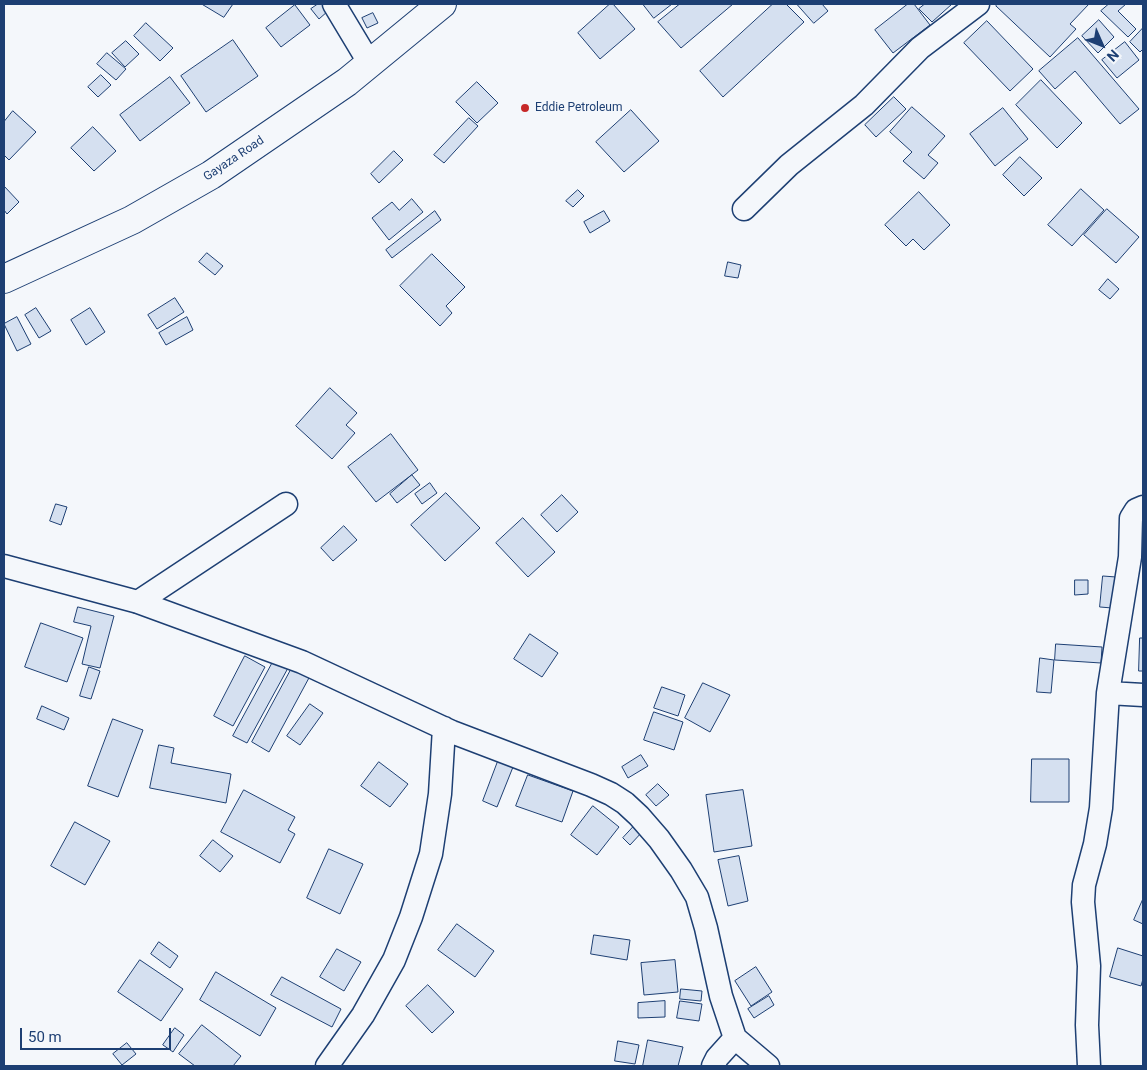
<!DOCTYPE html>
<style>
body{margin:0}
#map{position:relative;width:1147px;height:1070px;overflow:hidden;background:#f4f7fb;font-family:Roboto,sans-serif}
canvas{display:block}
.frame{position:absolute;inset:0;border:5px solid #1d3f73;pointer-events:none}
.north{position:absolute;left:1077px;top:20px;width:50px;height:50px;-webkit-text-stroke:4px #f4f7fb;paint-order:stroke;rotate:134deg;font-size:14px;font-weight:700;line-height:20px;text-align:center;color:#1d3f73}
.north::after{content:'';display:block;margin:auto;width:18px;height:22px;background:#1d3f73;clip-path:polygon(50% 0,100% 100%,50% 72%,0 100%)}
.scale{position:absolute;left:20px;top:1028px;width:151px;height:22px;box-sizing:border-box;border:2px solid #1d3f73;border-top:0;padding-left:6px;font-size:15px;line-height:18px;white-space:nowrap;color:#1d3f73;-webkit-text-stroke:4px #f4f7fb;paint-order:stroke}
</style>
<div id="map">
<canvas width="1147" height="1070"></canvas>
<div class="frame"></div>
<div class="north">N</div>
<div class="scale">50 m</div>
</div>
<script>
const g = document.querySelector('canvas').getContext('2d');
g.lineJoin = 'round';
function paint(path, color) { g.fillStyle = color; g.fill(path, 'evenodd'); }
function stroke(path, color, width, dash) { g.strokeStyle = color; g.lineWidth = width; g.lineCap = dash ? 'butt' : 'round'; g.setLineDash(dash || []); g.stroke(path); }
function write(font, color, halo, rows, align = 'center') {
  g.font = font + ' Roboto,sans-serif'; g.lineWidth = 4; g.setLineDash([]); g.textBaseline = 'middle'; g.strokeStyle = halo; g.fillStyle = color; for (const [text, x, y, turn = 0] of rows) {
    g.save(); g.translate(x, y); g.rotate((+turn || 0) * Math.PI / 180); g.textAlign = isNaN(turn) ? turn : align; if (halo) g.strokeText(text, 0, 0); g.fillText(text, 0, 0); g.restore();
  }
}
const building = new Path2D(`
 M 202,4 L 233,4 L 224,17 Z
 M 318,4 L 322,4 L 328,11 L 319,19 L 311,9 Z
 M 610,4 L 613,4 L 635,29 L 600,59 L 578,33 Z
 M 643,4 L 672,4 L 654,18 Z
 M 680,4 L 733,4 L 681,48 L 658,22 Z
 M 773,4 L 786,4 L 804,22 L 723,97 L 700,71 Z
 M 797,4 L 822,4 L 828,11 L 814,23 Z
 M 908,4 L 914,4 L 930,25 L 893,53 L 875,30 Z
 M 925,4 L 952,4 L 932,22 L 919,9 Z
 M 998,4 L 1089,4 L 1070,24 L 1076,29 L 1050,57 L 996,6 Z
 M 1109,4 L 1126,4 L 1118,11 L 1136,29 L 1128,37 L 1101,11 Z
 M 295,5 L 310,25 L 281,47 L 266,28 Z
 M 373,13 L 378,23 L 367,28 L 362,18 Z
 M 1099,20 L 1114,37 L 1098,53 L 1082,36 Z
 M 987,21 L 1033,69 L 1010,91 L 964,43 Z
 M 146,23 L 173,48 L 160,61 L 134,36 Z
 M 1143,28 L 1143,49 L 1140,52 L 1130,42 Z
 M 1078,38 L 1139,109 L 1120,124 L 1075,71 L 1055,89 L 1039,71 Z
 M 233,40 L 258,76 L 206,112 L 181,76 Z
 M 126,41 L 139,54 L 125,67 L 112,53 Z
 M 1125,42 L 1139,60 L 1117,78 L 1102,60 Z
 M 107,53 L 126,69 L 116,80 L 97,64 Z
 M 101,75 L 111,85 L 98,97 L 88,87 Z
 M 170,77 L 190,103 L 140,141 L 120,115 Z
 M 1041,80 L 1082,123 L 1057,148 L 1016,105 Z
 M 477,82 L 498,103 L 477,123 L 456,102 Z
 M 894,97 L 906,109 L 876,137 L 865,125 Z
 M 912,107 L 945,136 L 928,155 L 938,163 L 924,179 L 903,161 L 912,152 L 890,132 Z
 M 1003,108 L 1028,139 L 995,166 L 970,134 Z
 M 631,110 L 659,141 L 624,172 L 596,142 Z
 M 13,111 L 36,132 L 9,160 L 4,155 L 4,122 Z
 M 469,118 L 478,126 L 444,163 L 434,155 Z
 M 93,127 L 116,151 L 94,171 L 71,148 Z
 M 394,151 L 403,160 L 379,183 L 371,174 Z
 M 1020,157 L 1042,178 L 1024,196 L 1003,175 Z
 M 4,186 L 19,202 L 7,214 L 4,210 Z
 M 1081,189 L 1104,210 L 1072,246 L 1048,225 Z
 M 578,190 L 584,196 L 573,207 L 566,201 Z
 M 919,192 L 950,225 L 924,250 L 913,239 L 906,246 L 885,225 Z
 M 412,199 L 423,212 L 389,240 L 372,218 L 392,202 L 399,210 Z
 M 1107,209 L 1139,237 L 1116,263 L 1084,235 Z
 M 435,211 L 441,220 L 392,258 L 386,250 Z
 M 604,211 L 610,221 L 590,233 L 584,222 Z
 M 207,253 L 223,266 L 215,275 L 199,262 Z
 M 432,254 L 465,287 L 446,306 L 452,313 L 440,326 L 400,286 Z
 M 728,262 L 741,265 L 738,278 L 725,276 Z
 M 1108,279 L 1119,289 L 1110,299 L 1099,290 Z
 M 175,298 L 184,312 L 157,329 L 148,315 Z
 M 36,308 L 51,331 L 39,338 L 25,315 Z
 M 90,308 L 105,332 L 86,345 L 71,320 Z
 M 17,317 L 31,344 L 17,351 L 4,324 Z
 M 187,317 L 193,330 L 166,345 L 159,333 Z
 M 330,388 L 357,413 L 346,425 L 355,433 L 332,459 L 296,426 Z
 M 391,434 L 418,470 L 376,502 L 348,467 Z
 M 412,475 L 420,485 L 397,503 L 390,494 Z
 M 430,483 L 437,493 L 422,504 L 415,494 Z
 M 446,493 L 480,528 L 445,561 L 411,525 Z
 M 562,495 L 578,512 L 557,532 L 541,515 Z
 M 56,504 L 67,507 L 61,525 L 50,521 Z
 M 523,518 L 555,552 L 528,577 L 496,543 Z
 M 344,526 L 357,540 L 333,561 L 321,548 Z
 M 1103,576 L 1116,577 L 1112,608 L 1100,607 Z
 M 1075,580 L 1088,580 L 1088,594 L 1075,595 Z
 M 78,607 L 114,616 L 100,668 L 82,664 L 91,626 L 74,622 Z
 M 41,623 L 83,638 L 67,682 L 25,667 Z
 M 530,634 L 558,653 L 542,677 L 514,659 Z
 M 1140,638 L 1143,638 L 1143,671 L 1139,671 Z
 M 1056,644 L 1102,647 L 1101,663 L 1055,660 Z
 M 245,656 L 265,667 L 233,726 L 214,716 Z
 M 1040,658 L 1054,660 L 1051,693 L 1037,692 Z
 M 274,660 L 288,668 L 247,743 L 233,736 Z
 M 293,666 L 310,676 L 269,752 L 252,742 Z
 M 89,667 L 100,671 L 91,699 L 80,696 Z
 M 703,683 L 730,695 L 710,732 L 685,718 Z
 M 662,687 L 685,695 L 678,716 L 654,708 Z
 M 310,704 L 323,713 L 300,745 L 287,736 Z
 M 42,706 L 69,718 L 64,730 L 37,719 Z
 M 654,712 L 683,722 L 674,750 L 644,740 Z
 M 113,719 L 143,730 L 118,797 L 88,786 Z
 M 159,745 L 174,748 L 171,763 L 231,774 L 226,803 L 150,788 Z
 M 641,755 L 648,766 L 628,778 L 622,767 Z
 M 500,756 L 515,762 L 497,807 L 483,801 Z
 M 1032,759 L 1069,759 L 1069,802 L 1031,802 Z
 M 379,762 L 408,784 L 390,807 L 361,786 Z
 M 528,775 L 573,791 L 562,822 L 516,806 Z
 M 658,784 L 669,795 L 656,806 L 646,795 Z
 M 244,790 L 295,817 L 288,830 L 295,834 L 280,863 L 221,832 Z
 M 743,790 L 752,846 L 714,852 L 706,795 Z
 M 593,806 L 619,827 L 597,855 L 571,835 Z
 M 75,822 L 110,841 L 85,885 L 51,866 Z
 M 636,824 L 643,831 L 630,845 L 623,838 Z
 M 213,840 L 233,856 L 220,872 L 200,856 Z
 M 329,849 L 363,864 L 340,914 L 307,898 Z
 M 739,856 L 748,901 L 728,906 L 718,860 Z
 M 1143,899 L 1143,924 L 1134,920 Z
 M 457,924 L 494,951 L 475,977 L 438,950 Z
 M 594,935 L 630,940 L 627,960 L 591,954 Z
 M 159,942 L 178,956 L 170,968 L 151,954 Z
 M 1118,948 L 1143,956 L 1143,979 L 1141,986 L 1110,977 Z
 M 337,949 L 361,962 L 344,991 L 320,977 Z
 M 140,960 L 183,989 L 161,1021 L 118,992 Z
 M 675,960 L 678,992 L 644,995 L 641,963 Z
 M 756,967 L 772,992 L 751,1006 L 735,981 Z
 M 216,972 L 276,1008 L 260,1036 L 200,1000 Z
 M 282,977 L 341,1009 L 332,1027 L 271,995 Z
 M 428,985 L 454,1012 L 432,1033 L 406,1006 Z
 M 681,989 L 702,991 L 701,1001 L 680,999 Z
 M 769,996 L 774,1005 L 754,1018 L 748,1009 Z
 M 665,1001 L 665,1017 L 638,1018 L 638,1003 Z
 M 680,1001 L 702,1004 L 699,1021 L 677,1018 Z
 M 202,1025 L 241,1056 L 233,1066 L 195,1066 L 179,1054 Z
 M 175,1028 L 184,1035 L 173,1052 L 163,1045 Z
 M 648,1040 L 683,1047 L 678,1066 L 643,1066 Z
 M 618,1041 L 639,1045 L 635,1064 L 615,1061 Z
 M 127,1043 L 136,1054 L 122,1065 L 113,1054 Z`);
paint(building, '#d5e0f0');
stroke(building, '#1d3f73', 1);
const minor = new Path2D(`
 M 334,4 L 370,64
 M 744,209 L 789,165 L 864,105 L 920,48 L 978,4
 M 4,566 L 138,602 L 302,662 L 452,732 L 591,785 L 611,794 L 625,803 L 639,816 L 659,839 L 681,870 L 697,897 L 706,928 L 721,996 L 735,1038 L 768,1066
 M 138,602 L 286,504
 M 1108,693 L 1143,695
 M 327,1066 L 363,1015 L 394,960 L 411,917 L 431,854 L 440,794 L 444,728
 M 713,1066 L 717,1058 L 735,1038
 M 1089,1066 L 1087,1025 L 1089,966 L 1083,902 L 1084,885 L 1095,844 L 1101,808 L 1108,693 L 1130,557 L 1131,518 L 1136,510 L 1143,507`);
const major = new Path2D(`
 M 4,279 L 132,220 L 211,175 L 347,82 L 442,4`);
stroke(minor, '#1d3f73', 25);
stroke(major, '#1d3f73', 30);
stroke(minor, '#f4f7fb', 22);
stroke(major, '#f4f7fb', 28);
for (const [x, y, r, color] of [
 [525,108,5,"#c62828"]
]) { const dot = new Path2D(); dot.arc(x, y, r, 0, 2 * Math.PI); g.fillStyle = color; g.fill(dot); stroke(dot, '#f4f7fb', 2); }
write('12px', '#1d3f73', '#f4f7fb', [
 ["Eddie Petroleum",535,108]
], 'left');
write('12px', '#1d3f73', '#f4f7fb', [
 ["Gayaza Road",234,159,-34]
]);
</script>
